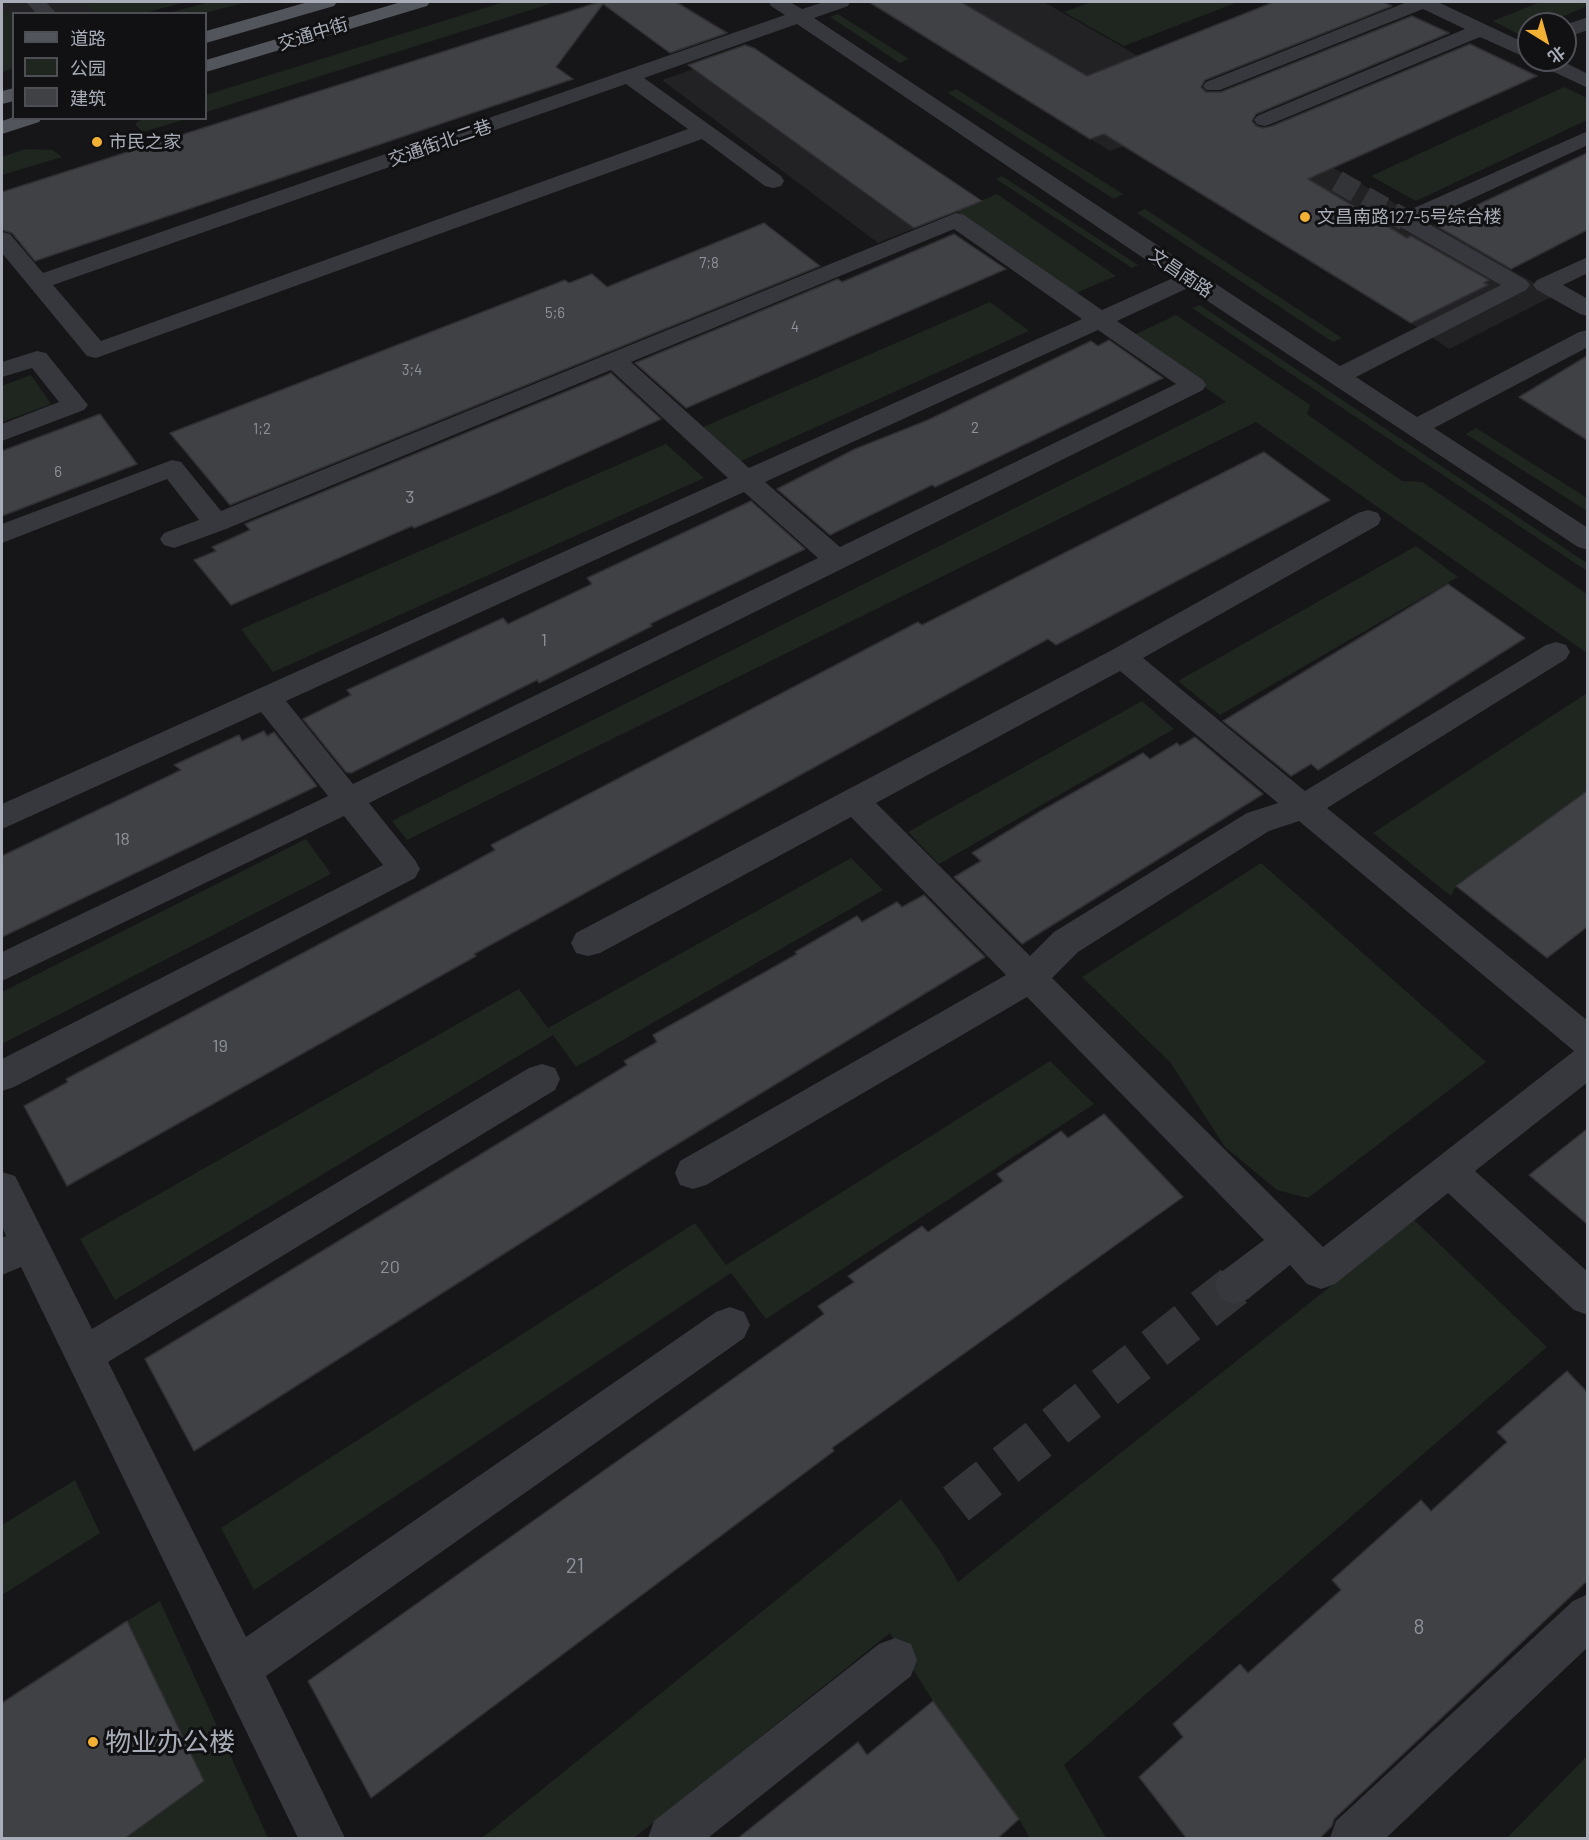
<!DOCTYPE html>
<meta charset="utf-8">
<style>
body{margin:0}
#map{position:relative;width:1589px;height:1840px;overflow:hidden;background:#161618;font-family:Barlow,"Noto Sans SC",sans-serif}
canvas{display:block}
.frame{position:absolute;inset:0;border:3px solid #a8adb8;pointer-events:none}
.legend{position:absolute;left:12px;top:12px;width:195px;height:108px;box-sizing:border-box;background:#111113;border:2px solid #4d4f55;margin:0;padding:8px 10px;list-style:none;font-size:18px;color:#a8adb8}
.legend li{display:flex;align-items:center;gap:12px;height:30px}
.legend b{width:30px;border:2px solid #4d4f55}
.north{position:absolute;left:1517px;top:12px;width:60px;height:60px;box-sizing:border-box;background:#111113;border:2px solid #4d4f55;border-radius:50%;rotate:143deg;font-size:16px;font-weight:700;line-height:24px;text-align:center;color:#a8adb8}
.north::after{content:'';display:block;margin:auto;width:21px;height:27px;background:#f2b134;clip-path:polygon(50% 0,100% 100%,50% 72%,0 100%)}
</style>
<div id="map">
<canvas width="1589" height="1840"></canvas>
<div class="frame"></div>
<ul class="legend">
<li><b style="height:8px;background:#53555c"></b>道路</li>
<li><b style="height:16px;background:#1e261f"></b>公园</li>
<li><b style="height:16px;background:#404145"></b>建筑</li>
</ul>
<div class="north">北</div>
</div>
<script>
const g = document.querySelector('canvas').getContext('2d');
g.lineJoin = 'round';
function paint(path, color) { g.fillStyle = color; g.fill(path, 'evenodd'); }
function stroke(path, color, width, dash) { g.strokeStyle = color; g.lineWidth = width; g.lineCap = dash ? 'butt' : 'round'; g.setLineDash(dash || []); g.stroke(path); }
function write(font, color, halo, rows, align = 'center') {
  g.font = font + ' Barlow,"Noto Sans SC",sans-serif'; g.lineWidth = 6; g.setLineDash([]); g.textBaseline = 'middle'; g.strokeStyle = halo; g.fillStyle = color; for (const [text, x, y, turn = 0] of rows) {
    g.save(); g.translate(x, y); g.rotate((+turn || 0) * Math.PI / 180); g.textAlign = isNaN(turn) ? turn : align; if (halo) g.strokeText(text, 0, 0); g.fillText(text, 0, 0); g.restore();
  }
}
paint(new Path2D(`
 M 2,2 L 185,2 L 144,13 L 14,14 L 13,68 L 2,72 Z
 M 870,2 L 1044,2 L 1555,295 L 1449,349 L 1411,323 L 1124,146 L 1110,151 Z
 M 754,48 L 982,201 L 878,243 L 662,80 Z`), '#222225');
paint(new Path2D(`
 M 83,2 L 185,2 L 144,13 L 95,13 Z
 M 210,2 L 247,2 L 205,13 L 168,13 Z
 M 504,2 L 556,2 L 206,112 L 206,95 Z
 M 1091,2 L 1238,2 L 1124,46 L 1064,12 Z
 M 1540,2 L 1587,2 L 1587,6 L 1546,24 L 1529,24 L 1529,31 L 1520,35 L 1493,21 Z
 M 2,11 L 12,11 L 15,13 L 13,68 L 2,72 Z
 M 838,14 L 909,59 L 900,63 L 830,17 Z
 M 1564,87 L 1587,98 L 1587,120 L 1416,201 L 1371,176 Z
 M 956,89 L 1123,194 L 1114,199 L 948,93 Z
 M 142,119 L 142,118 L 186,119 L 143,132 L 135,124 Z
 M 25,149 L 53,150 L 62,157 L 2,175 L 2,157 Z
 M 1002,176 L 1138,265 L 1132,268 L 996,179 Z
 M 997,194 L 1116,276 L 1074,294 L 956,211 Z
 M 1145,209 L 1342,338 L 1333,342 L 1137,213 Z
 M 990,302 L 1029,331 L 739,462 L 701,428 Z
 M 1200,305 L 1587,563 L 1587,571 L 1192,308 Z
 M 1176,315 L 1310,405 L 1307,414 L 1402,481 L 1422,482 L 1587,594 L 1587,653 L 1256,422 L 407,840 L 392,821 L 1226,402 L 1132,336 Z
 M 31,375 L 51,404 L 2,422 L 2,386 Z
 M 1476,428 L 1587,498 L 1587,511 L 1466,434 Z
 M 666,444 L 704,478 L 273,672 L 241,629 Z
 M 1416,546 L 1458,577 L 1220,715 L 1178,681 Z
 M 1587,693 L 1587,791 L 1456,886 L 1451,896 L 1373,833 Z
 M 1142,701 L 1174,729 L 939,864 L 908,832 Z
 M 306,839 L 331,874 L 2,1044 L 2,992 Z
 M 851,858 L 883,890 L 576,1067 L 553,1035 L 115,1300 L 80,1239 L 519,989 L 548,1028 Z
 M 1261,863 L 1486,1062 L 1308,1198 L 1277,1190 L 1225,1147 L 1170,1062 L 1082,977 Z
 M 1050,1061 L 1094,1104 L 766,1319 L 731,1273 L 254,1590 L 221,1528 L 695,1223 L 726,1265 Z
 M 1414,1220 L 1547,1347 L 1064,1765 L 1106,1838 L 1030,1838 L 1019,1819 L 933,1701 L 890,1633 L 634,1838 L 482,1838 L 901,1499 L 940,1551 L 958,1582 Z
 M 75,1480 L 100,1533 L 2,1595 L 2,1525 Z
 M 160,1601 L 268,1838 L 128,1838 L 127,1837 L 204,1781 L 127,1621 Z
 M 1587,1756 L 1587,1838 L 1507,1838 Z`), '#1e261f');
const building = new Path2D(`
 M 599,2 L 676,2 L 727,33 L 670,53 L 603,4 L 556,67 L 573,79 L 35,261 L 12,233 L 2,230 L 2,192 Z
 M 869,2 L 961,2 L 1087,76 L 1274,2 L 1383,2 L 1392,6 L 1205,80 L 1201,87 L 1206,92 L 1221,92 L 1412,16 L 1449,33 L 1256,114 L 1252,121 L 1256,126 L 1263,128 L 1272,126 L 1470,44 L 1537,76 L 1308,179 L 1407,238 L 1411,236 L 1489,280 L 1484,283 L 1488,285 L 1411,323 L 1104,134 L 1090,139 Z
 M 745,45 L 754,48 L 982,201 L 914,228 L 688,65 Z
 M 1587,153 L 1587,230 L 1511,269 L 1435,225 Z
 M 764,223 L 820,266 L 230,505 L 170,433 L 565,280 L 569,283 L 592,274 L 607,287 Z
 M 954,234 L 1006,269 L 686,408 L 635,363 L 838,279 L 842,282 Z
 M 1109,340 L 1163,378 L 992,460 L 935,487 L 932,485 L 830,535 L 777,489 L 855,449 L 928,420 L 1091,341 L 1098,346 Z
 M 1587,356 L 1587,440 L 1519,397 Z
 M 611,373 L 661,419 L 495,494 L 414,528 L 412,526 L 231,605 L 194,560 L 216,551 L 212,547 L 250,530 L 245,524 Z
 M 100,414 L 137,464 L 2,516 L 2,451 Z
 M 1264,452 L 1330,500 L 1056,645 L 1048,639 L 474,954 L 476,956 L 67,1186 L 24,1106 L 68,1082 L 66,1079 L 455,872 L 495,850 L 491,845 L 918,622 L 922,625 Z
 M 751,501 L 805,549 L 650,624 L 652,626 L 539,683 L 537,680 L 351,773 L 346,772 L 303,719 L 351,695 L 347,690 L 503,618 L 508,624 L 592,584 L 587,578 Z
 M 1448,584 L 1525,638 L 1318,770 L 1311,764 L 1291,776 L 1223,721 Z
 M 264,731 L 267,736 L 274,732 L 317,786 L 2,937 L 2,856 L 181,770 L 174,765 L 239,735 L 242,741 Z
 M 1195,737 L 1263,794 L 1022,944 L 954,877 L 981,861 L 972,853 L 1039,812 L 1143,753 L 1150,759 L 1177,743 L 1180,746 Z
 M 1587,791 L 1587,927 L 1547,958 L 1456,886 Z
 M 924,895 L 985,957 L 656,1157 L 194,1451 L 145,1359 L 627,1065 L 624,1061 L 657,1042 L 653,1035 L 797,954 L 795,952 L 857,916 L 862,922 L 897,902 L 902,907 Z
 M 1104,1114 L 1183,1197 L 832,1448 L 834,1451 L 371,1798 L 308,1681 L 824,1314 L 818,1306 L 854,1282 L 848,1276 L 922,1226 L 928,1232 L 1003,1181 L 997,1174 L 1061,1131 L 1068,1138 Z
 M 1587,1129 L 1587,1224 L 1529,1175 Z
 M 1567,1371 L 1587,1392 L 1587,1581 L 1334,1819 L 1332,1826 L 1319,1839 L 1187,1839 L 1139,1777 L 1183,1737 L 1173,1724 L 1240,1664 L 1248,1673 L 1341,1590 L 1332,1580 L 1421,1500 L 1431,1511 L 1507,1442 L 1497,1432 Z
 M 127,1621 L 204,1781 L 124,1839 L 2,1839 L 2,1703 Z
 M 933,1701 L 1019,1819 L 997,1839 L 737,1839 L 858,1742 L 867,1755 Z`);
paint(building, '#404145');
stroke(building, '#303034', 1.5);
stroke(new Path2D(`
 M 1337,181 L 1405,220`), '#333438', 22, [22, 10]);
stroke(new Path2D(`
 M 956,1504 L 1234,1286`), '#333438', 42, [42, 21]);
paint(new Path2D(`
 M 26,2 L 46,2 L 57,14 L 37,14 Z
 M 769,2 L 790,2 L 802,9 L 824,2 L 850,2 L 848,6 L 814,18 L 1340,366 L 1501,285 L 1397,225 L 1394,220 L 1397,215 L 1405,213 L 1412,215 L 1411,213 L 1414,208 L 1588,131 L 1588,145 L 1430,218 L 1420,219 L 1526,280 L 1530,285 L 1526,290 L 1356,377 L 1417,417 L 1579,332 L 1588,330 L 1588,347 L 1434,428 L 1588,528 L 1588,550 L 1578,547 L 1188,288 L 1117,321 L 1203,380 L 1206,385 L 1203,390 L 369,803 L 415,860 L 420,869 L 415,878 L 14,1087 L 2,1091 L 2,1059 L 383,865 L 344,816 L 2,981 L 2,952 L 328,796 L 261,712 L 2,829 L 2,804 L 728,478 L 611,370 L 226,529 L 174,548 L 164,545 L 160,539 L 164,533 L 199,520 L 167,479 L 2,543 L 2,524 L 172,460 L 181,462 L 221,511 L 956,213 L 964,215 L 1102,310 L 1173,278 L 797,24 L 644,78 L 781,176 L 784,181 L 781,186 L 773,188 L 765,186 L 702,139 L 96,358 L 87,356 L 2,253 L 2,232 L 10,234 L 43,273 L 785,15 L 771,6 ZM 626,84 L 688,129 L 101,341 L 53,285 ZM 954,229 L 1082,319 L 749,468 L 631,362 ZM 1098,330 L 1176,384 L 840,547 L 765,482 ZM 744,492 L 818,558 L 353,784 L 286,701 Z
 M 1407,2 L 1438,2 L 1529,45 L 1529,59 L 1480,37 L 1271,124 L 1264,126 L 1257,124 L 1254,120 L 1257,116 L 1465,29 L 1423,9 L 1220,90 L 1206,90 L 1203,86 L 1206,82 Z
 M 1588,17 L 1588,30 L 1565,38 L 1565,25 Z
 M 1534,60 L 1560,60 L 1588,74 L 1588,88 L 1537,64 Z
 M 1588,257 L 1588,273 L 1563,285 L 1588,299 L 1588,316 L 1580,314 L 1537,290 L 1533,285 L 1537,280 Z
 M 37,351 L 46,353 L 88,405 L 84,410 L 2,441 L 2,424 L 59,402 L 32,368 L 2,377 L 2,362 Z
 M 1368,510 L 1378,513 L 1381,519 L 1378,525 L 1143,658 L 1305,791 L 1546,645 L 1556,642 L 1566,645 L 1570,652 L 1566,659 L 1327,808 L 1588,1021 L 1588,1082 L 1475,1171 L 1588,1272 L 1588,1315 L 1574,1310 L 1448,1193 L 1335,1284 L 1321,1289 L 1307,1284 L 1290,1265 L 1248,1299 L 1234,1304 L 1220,1299 L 1215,1286 L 1220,1273 L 1264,1240 L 1027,997 L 706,1185 L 693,1189 L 680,1185 L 675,1173 L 680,1161 L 1006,975 L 851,817 L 600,953 L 588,956 L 576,953 L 571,943 L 576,933 L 1112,650 L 1358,513 ZM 1120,671 L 1278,803 L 1247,813 L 1054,932 L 1030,956 L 876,803 ZM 1299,821 L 1574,1051 L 1323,1247 L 1052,978 L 1078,952 L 1269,831 Z
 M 542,1064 L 555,1068 L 560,1079 L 555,1090 L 108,1362 L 246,1637 L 716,1312 L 730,1307 L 744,1312 L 750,1325 L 744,1338 L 266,1676 L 345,1838 L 298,1838 L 21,1267 L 2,1275 L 2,1238 L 6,1236 L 2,1226 L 2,1172 L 15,1176 L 92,1329 L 529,1068 Z
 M 1588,1594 L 1588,1647 L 1386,1838 L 1330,1838 L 1336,1821 L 1573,1601 Z
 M 895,1638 L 911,1644 L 917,1660 L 911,1676 L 708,1838 L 648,1838 L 654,1821 L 879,1644 Z`), '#37383d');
paint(new Path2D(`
 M 308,2 L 337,2 L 334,6 L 206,43 L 206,31 Z
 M 401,2 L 430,2 L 427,6 L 206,72 L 206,60 Z
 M 14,88 L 14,101 L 2,104 L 2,91 Z
 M 14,117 L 14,118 L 42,118 L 39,122 L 2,134 L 2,121 Z`), '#53555c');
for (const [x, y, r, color] of [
 [97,142,6,"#f2b134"],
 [1305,217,6,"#f2b134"],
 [93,1742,6,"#f2b134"]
]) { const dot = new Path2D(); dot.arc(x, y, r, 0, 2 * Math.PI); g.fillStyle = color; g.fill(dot); stroke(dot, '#111113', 2); }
write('15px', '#8e929b', null, [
 ["7;8",709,263],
 ["5;6",555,313],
 ["4",795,327],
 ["3;4",412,370],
 ["2",975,428],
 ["1;2",262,429],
 ["6",58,472]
]);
write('18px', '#a8adb8', '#111113', [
 ["交通中街",313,34,-17],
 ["交通街北二巷",440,143,-19],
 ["文昌南路",1181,273,34]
]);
write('18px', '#a8adb8', '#111113', [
 ["市民之家",109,142],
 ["文昌南路127-5号综合楼",1317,217]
], 'left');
write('18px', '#8e929b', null, [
 ["3",410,497],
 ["1",544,640],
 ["18",122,839],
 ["19",220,1046],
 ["20",390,1267]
]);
write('21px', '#8e929b', null, [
 ["21",575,1566],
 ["8",1419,1627]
]);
write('26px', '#a8adb8', '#111113', [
 ["物业办公楼",105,1742]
], 'left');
</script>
